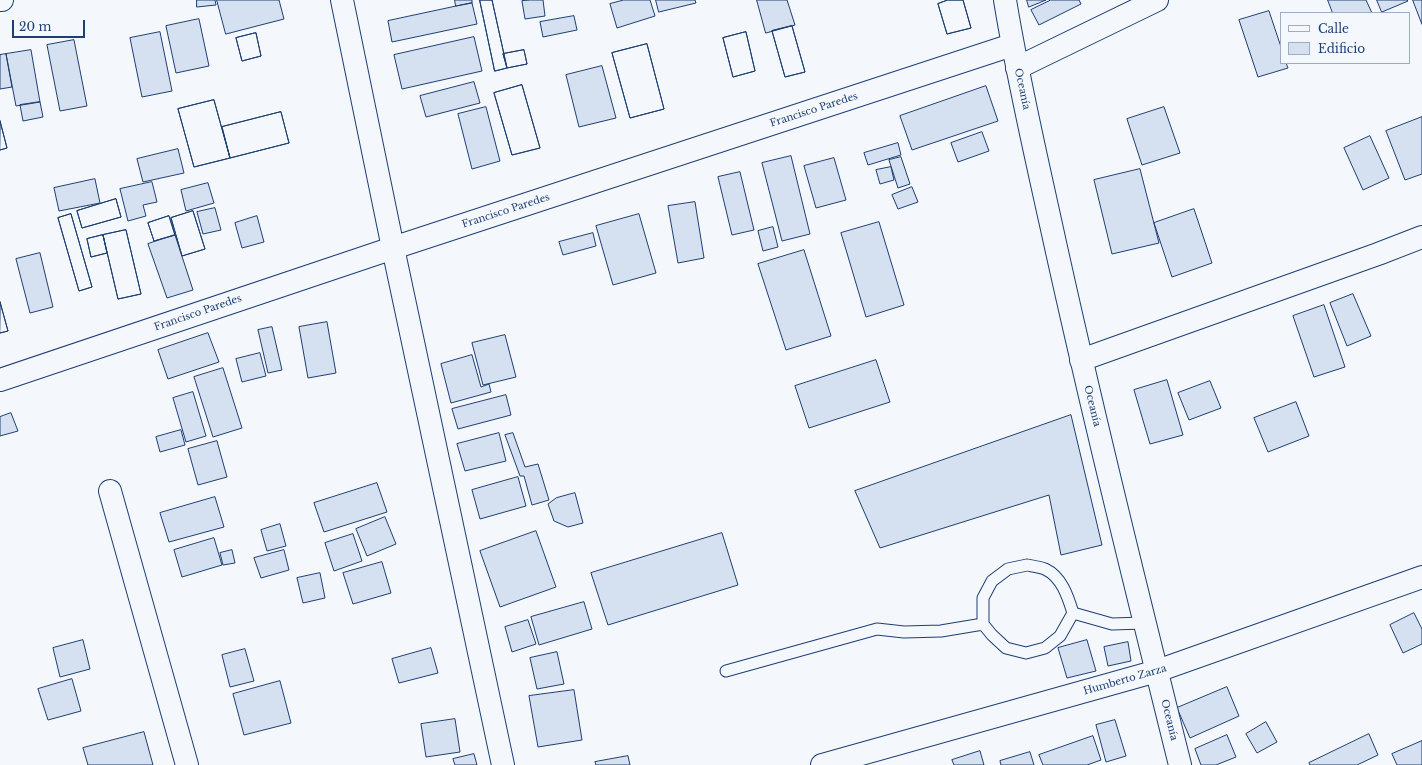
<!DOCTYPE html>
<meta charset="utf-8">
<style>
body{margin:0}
#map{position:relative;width:1422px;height:765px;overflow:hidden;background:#f4f7fb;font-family:"Libre Baskerville",serif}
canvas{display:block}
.legend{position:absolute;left:1280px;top:12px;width:130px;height:52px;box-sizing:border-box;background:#f4f7fb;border:1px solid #9eadc5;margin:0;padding:5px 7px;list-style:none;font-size:12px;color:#1d3f73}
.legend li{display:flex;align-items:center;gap:8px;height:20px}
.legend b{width:20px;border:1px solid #9eadc5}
.scale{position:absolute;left:12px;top:20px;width:73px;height:18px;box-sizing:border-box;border:2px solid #1d3f73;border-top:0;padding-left:5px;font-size:12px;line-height:14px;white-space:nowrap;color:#1d3f73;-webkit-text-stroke:3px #f4f7fb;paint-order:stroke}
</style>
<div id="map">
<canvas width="1422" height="765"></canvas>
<ul class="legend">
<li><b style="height:5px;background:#f4f7fb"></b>Calle</li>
<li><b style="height:11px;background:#d5e0f0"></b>Edificio</li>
</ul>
<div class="scale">20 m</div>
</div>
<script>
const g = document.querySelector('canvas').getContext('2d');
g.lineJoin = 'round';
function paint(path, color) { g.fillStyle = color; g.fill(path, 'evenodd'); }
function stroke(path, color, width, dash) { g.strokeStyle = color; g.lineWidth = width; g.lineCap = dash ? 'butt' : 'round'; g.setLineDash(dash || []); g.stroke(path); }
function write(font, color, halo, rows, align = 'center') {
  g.font = font + ' "Libre Baskerville",serif'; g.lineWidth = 3; g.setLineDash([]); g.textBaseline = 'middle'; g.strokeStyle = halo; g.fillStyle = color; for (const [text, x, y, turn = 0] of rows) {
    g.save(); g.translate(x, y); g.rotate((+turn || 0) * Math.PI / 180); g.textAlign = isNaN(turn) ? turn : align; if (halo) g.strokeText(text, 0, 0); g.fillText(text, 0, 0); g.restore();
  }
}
const building = new Path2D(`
 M 197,0 L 215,0 L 216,5 L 197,7 Z
 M 217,0 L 279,0 L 284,19 L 226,34 Z
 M 455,0 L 472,0 L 472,3 L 456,6 Z
 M 480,0 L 492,0 L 507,68 L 495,71 Z
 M 480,0 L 492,0 L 507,68 L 495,71 Z
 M 531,0 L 543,0 L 545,16 L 525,19 L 522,1 Z
 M 624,0 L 650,0 L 655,16 L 617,28 L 610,4 Z
 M 656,0 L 695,0 L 696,3 L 659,12 Z
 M 757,0 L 787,0 L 795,25 L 766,33 Z
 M 948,0 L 963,0 L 971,28 L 947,34 L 938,4 Z
 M 948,0 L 963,0 L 971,28 L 947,34 L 938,4 Z
 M 1027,0 L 1046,0 L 1029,7 Z
 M 1051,0 L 1079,0 L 1081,4 L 1039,25 L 1031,10 Z
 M 1328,0 L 1366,0 L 1372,13 L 1333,13 Z
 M 1377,0 L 1407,0 L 1408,1 L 1382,12 Z
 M 1413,0 L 1422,0 L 1422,24 Z
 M 472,3 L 477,24 L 392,42 L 388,21 Z
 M 1269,11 L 1281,47 L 1281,63 L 1286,63 L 1288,68 L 1258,77 L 1239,20 Z
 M 574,16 L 577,30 L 543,37 L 540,22 Z
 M 199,19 L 209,66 L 176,73 L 166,26 Z
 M 792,26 L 805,72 L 785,77 L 772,31 Z
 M 792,26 L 805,72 L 785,77 L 772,31 Z
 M 160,32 L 172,91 L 142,97 L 130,38 Z
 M 746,32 L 755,71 L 733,77 L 723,38 Z
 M 746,32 L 755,71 L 733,77 L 723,38 Z
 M 256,33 L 261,56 L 242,61 L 236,38 Z
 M 256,33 L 261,56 L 242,61 L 236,38 Z
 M 474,37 L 482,71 L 402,89 L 394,55 Z
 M 74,40 L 87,106 L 60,111 L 47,45 Z
 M 647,44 L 664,109 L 630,118 L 612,53 Z
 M 647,44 L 664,109 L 630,118 L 612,53 Z
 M 31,50 L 40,102 L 16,106 L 6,54 Z
 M 524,50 L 527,64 L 507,68 L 503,54 Z
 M 524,50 L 527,64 L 507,68 L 503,54 Z
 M 6,54 L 12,87 L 0,89 L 0,55 Z
 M 602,66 L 616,118 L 579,127 L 566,75 Z
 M 474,82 L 480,103 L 426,117 L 420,96 Z
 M 522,85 L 540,148 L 512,155 L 494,93 Z
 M 522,85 L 540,148 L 512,155 L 494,93 Z
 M 986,86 L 998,121 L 912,150 L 900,116 Z
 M 214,100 L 230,158 L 194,167 L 178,109 Z
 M 214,100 L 230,158 L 194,167 L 178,109 Z
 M 40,102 L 43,117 L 23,121 L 20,105 Z
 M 486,107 L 500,161 L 472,169 L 458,114 Z
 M 1164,107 L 1180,153 L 1142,165 L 1127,119 Z
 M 281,112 L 289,143 L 230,158 L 222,127 Z
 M 281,112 L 289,143 L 230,158 L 222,127 Z
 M 1422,117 L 1422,174 L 1405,180 L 1386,131 Z
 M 0,121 L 7,148 L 0,150 Z
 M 0,121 L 7,148 L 0,150 Z
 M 982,132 L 989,151 L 958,162 L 951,143 Z
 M 1370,136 L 1389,178 L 1363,190 L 1344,148 Z
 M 898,143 L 901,155 L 868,165 L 864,153 Z
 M 178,149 L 184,173 L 143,182 L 137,159 Z
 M 791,156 L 810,234 L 782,241 L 762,163 Z
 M 901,157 L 910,184 L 898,188 L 889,160 Z
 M 834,158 L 846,200 L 816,208 L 804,166 Z
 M 891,167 L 894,180 L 880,184 L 876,170 Z
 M 1140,169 L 1159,243 L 1112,254 L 1094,180 Z
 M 740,172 L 754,230 L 732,235 L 718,177 Z
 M 95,179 L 100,203 L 59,211 L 54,188 Z
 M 152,182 L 157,202 L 143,205 L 146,216 L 128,221 L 120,189 Z
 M 208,183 L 214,203 L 186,211 L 181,190 Z
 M 912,187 L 918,202 L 898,209 L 892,195 Z
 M 116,199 L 121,217 L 82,228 L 77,211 Z
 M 116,199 L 121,217 L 82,228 L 77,211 Z
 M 695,202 L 704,258 L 678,263 L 668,206 Z
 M 215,208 L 221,230 L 203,234 L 197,212 Z
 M 1194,209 L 1212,263 L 1172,277 L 1154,223 Z
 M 193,211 L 205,249 L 182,256 L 171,218 Z
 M 193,211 L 205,249 L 182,256 L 171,218 Z
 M 71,214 L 92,287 L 79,291 L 58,218 Z
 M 71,214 L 92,287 L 79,291 L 58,218 Z
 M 639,214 L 656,273 L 613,285 L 596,226 Z
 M 169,216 L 175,235 L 154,241 L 148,223 Z
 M 169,216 L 175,235 L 154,241 L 148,223 Z
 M 257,216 L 264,242 L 242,248 L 235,223 Z
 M 879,222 L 904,305 L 866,317 L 841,233 Z
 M 773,227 L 778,247 L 763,251 L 758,231 Z
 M 126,230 L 141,294 L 118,299 L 103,235 Z
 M 126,230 L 141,294 L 118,299 L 103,235 Z
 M 593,233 L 596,246 L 563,255 L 559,242 Z
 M 103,235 L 107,253 L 91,257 L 87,239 Z
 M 103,235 L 107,253 L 91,257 L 87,239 Z
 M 175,235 L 193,290 L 167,298 L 148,244 Z
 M 804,250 L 831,336 L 786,350 L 758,264 Z
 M 40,253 L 53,307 L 30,313 L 16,259 Z
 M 1353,294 L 1371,336 L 1347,346 L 1330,303 Z
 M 0,302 L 8,331 L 0,333 Z
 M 0,302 L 8,331 L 0,333 Z
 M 1324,305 L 1345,367 L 1314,377 L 1293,316 Z
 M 327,322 L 336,373 L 308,378 L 299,327 Z
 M 272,327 L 282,370 L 268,373 L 258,330 Z
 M 208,333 L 219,362 L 168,379 L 158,350 Z
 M 505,335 L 516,377 L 483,385 L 472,343 Z
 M 260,353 L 266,376 L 242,382 L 236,359 Z
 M 472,355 L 481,387 L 489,384 L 491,392 L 451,403 L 441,364 Z
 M 876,360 L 890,402 L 809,428 L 795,386 Z
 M 223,368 L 242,428 L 213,437 L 194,377 Z
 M 1167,380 L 1183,435 L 1150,444 L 1134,390 Z
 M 1210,381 L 1221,408 L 1189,420 L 1178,393 Z
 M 193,392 L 206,436 L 186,442 L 173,398 Z
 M 506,395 L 511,415 L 458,429 L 452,409 Z
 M 1296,402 L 1309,436 L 1268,452 L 1254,418 Z
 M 11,413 L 18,431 L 0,436 L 0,417 Z
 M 1071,415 L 1102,545 L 1061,555 L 1049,495 L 880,548 L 855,491 Z
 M 181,430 L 185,445 L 160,452 L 156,437 Z
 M 499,433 L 506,461 L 465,471 L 457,444 Z
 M 513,433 L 525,467 L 538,464 L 549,500 L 532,505 L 524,476 L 520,476 L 505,435 Z
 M 217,441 L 227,477 L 198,485 L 188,449 Z
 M 518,477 L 526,506 L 480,519 L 472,490 Z
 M 377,483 L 387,512 L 324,532 L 314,503 Z
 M 575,493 L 583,523 L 568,527 L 554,521 L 548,504 L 556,498 Z
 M 215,497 L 224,527 L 169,542 L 160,513 Z
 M 385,517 L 396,544 L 367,556 L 356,529 Z
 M 280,524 L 286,546 L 267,551 L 261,530 Z
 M 536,531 L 556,587 L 500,607 L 480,551 Z
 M 722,533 L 738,585 L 608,625 L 591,573 Z
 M 353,534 L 362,561 L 334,571 L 325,543 Z
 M 214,538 L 222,565 L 182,577 L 174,550 Z
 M 232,550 L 235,563 L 223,565 L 220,553 Z
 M 284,550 L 289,570 L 261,578 L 254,558 Z
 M 382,562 L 391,593 L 353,604 L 343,573 Z
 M 320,573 L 325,598 L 303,603 L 297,578 Z
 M 584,602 L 592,629 L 539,645 L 531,617 Z
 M 1414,613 L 1422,629 L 1422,644 L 1403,653 L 1390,625 Z
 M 528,620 L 536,644 L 512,652 L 505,627 Z
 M 83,640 L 90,669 L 60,677 L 53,648 Z
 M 1087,640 L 1096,671 L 1067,678 L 1058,648 Z
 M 1128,642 L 1131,661 L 1108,666 L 1104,647 Z
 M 431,648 L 438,673 L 399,683 L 392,659 Z
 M 245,649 L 254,681 L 230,687 L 222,655 Z
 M 557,652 L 564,684 L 537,689 L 530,658 Z
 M 72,679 L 81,711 L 48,720 L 38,689 Z
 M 280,681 L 291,723 L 244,735 L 233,694 Z
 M 1227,687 L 1239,716 L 1190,738 L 1177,708 Z
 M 574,690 L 582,740 L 538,747 L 529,696 Z
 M 455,719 L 460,752 L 426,757 L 421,724 Z
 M 1115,720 L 1126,756 L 1106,762 L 1096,725 Z
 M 1266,722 L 1277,742 L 1257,753 L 1246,734 Z
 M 144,732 L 153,765 L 88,765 L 83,748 Z
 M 1369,734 L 1378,755 L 1357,765 L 1310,765 L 1309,763 Z
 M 1227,735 L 1236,757 L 1216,765 L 1201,765 L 1195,749 Z
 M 1093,736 L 1101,760 L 1087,765 L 1043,765 L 1039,755 Z
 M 1422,741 L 1422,765 L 1397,765 L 1392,754 Z
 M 980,751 L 984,765 L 954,765 L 952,760 Z
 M 1030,752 L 1034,765 L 1001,765 L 1000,761 Z
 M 474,754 L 477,765 L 455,765 L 453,759 Z
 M 628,756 L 630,765 L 596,765 L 595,762 Z`);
paint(building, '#d5e0f0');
stroke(building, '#1d3f73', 1);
const lane = new Path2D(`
 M 1027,565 C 1032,566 1040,567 1045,569 C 1062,577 1068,597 1073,613 L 1060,636 L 1045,648 L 1026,653 L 1006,648 L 992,635 L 983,624 L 983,598 L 992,581 L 1008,569 Z
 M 1073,613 L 1112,624 L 1144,623
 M 726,671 L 877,629 L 904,632 L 941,631 L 983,624`);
const street = new Path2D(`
 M 0,0 L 2,0
 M 342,0 L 393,248 L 503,765
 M 1017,68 L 1157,0
 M 1081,360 L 1378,254 L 1422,237
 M 110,491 L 187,765
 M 822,765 L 1157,671 L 1422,577`);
const secondary = new Path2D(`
 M 1005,0 C 1017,74 1034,147 1050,220 C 1090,403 1135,584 1180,765
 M 0,380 L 393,248 L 1012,45`);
stroke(lane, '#1d3f73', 13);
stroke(street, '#1d3f73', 24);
stroke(secondary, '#1d3f73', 24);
stroke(lane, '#f4f7fb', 11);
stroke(street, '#f4f7fb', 22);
stroke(secondary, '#f4f7fb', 22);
write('10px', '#1d3f73', '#f4f7fb', [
 ["Oceanía",1022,89,78],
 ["Francisco Paredes",814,110,-18],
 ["Francisco Paredes",506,211,-18],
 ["Francisco Paredes",198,313,-19],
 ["Oceanía",1092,406,76],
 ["Humberto Zarza",1125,680,-16],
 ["Oceanía",1169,720,76]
]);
</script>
